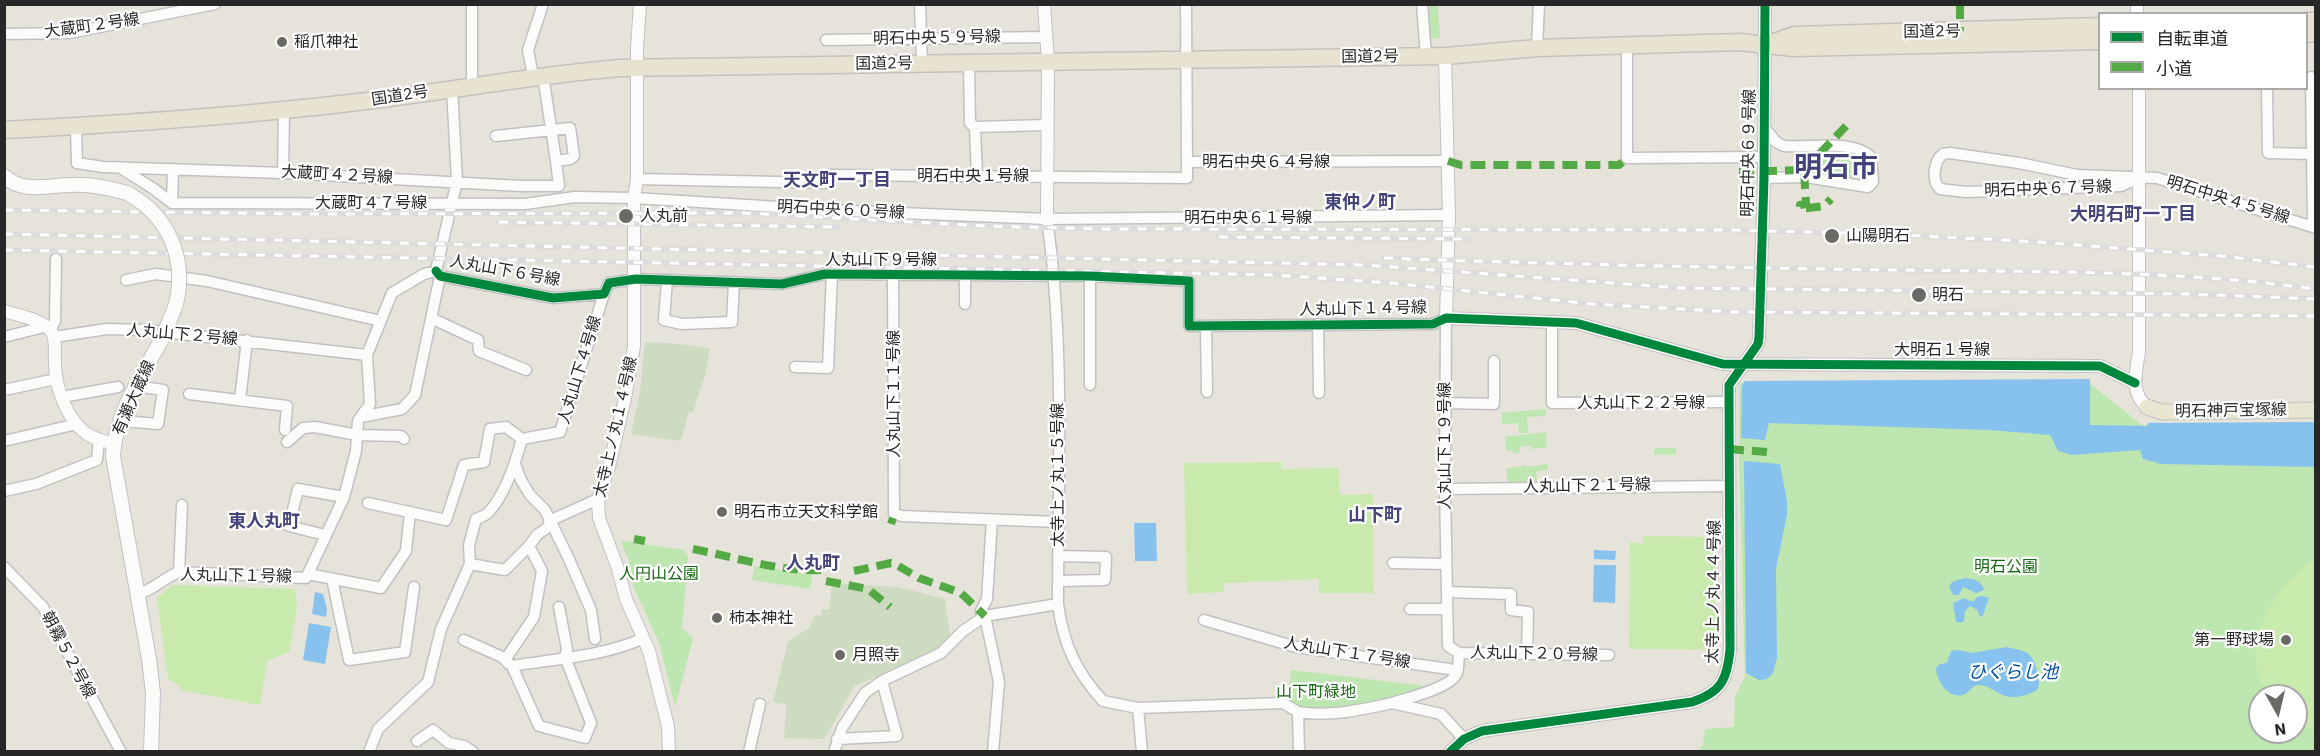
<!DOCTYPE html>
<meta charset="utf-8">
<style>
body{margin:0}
#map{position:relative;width:2320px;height:756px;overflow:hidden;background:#e6e3db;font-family:"IBM Plex Sans","Noto Sans JP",sans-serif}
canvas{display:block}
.frame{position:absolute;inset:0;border:6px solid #272727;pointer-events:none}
.legend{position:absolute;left:2098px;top:12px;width:210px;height:78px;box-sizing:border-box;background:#fff;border:2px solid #a9a9a9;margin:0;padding:8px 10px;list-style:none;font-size:18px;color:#272727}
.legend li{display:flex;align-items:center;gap:12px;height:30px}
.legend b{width:30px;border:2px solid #a9a9a9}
.north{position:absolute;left:2248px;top:684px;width:60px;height:60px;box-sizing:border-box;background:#fff;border:2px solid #a9a9a9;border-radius:50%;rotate:172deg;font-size:16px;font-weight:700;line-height:24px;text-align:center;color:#272727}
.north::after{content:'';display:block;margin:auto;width:21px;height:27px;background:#6a6966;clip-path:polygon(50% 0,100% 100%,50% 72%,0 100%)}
</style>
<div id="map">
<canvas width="2320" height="756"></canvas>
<div class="frame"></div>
<ul class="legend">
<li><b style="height:8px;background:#00873e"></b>自転車道</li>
<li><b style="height:8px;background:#53aa44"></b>小道</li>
</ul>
<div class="north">N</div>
</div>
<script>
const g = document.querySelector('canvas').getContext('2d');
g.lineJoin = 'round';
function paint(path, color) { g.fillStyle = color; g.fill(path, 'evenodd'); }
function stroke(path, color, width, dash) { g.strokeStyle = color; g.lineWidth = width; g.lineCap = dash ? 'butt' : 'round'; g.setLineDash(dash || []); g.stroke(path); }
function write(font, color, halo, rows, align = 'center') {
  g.font = font + ' "IBM Plex Sans","Noto Sans JP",sans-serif'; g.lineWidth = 4.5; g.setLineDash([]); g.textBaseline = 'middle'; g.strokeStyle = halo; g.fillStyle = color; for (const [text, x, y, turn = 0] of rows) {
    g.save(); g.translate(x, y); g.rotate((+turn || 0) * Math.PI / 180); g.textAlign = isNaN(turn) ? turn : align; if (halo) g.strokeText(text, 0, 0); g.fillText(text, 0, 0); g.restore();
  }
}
paint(new Path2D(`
 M 1425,5 L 1438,5 L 1440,38 L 1427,39 Z
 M 1820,159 L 1859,160 L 1864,164 L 1865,172 L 1861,177 L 1843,179 L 1815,173 L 1812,168 Z
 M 2088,382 L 2142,425 L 2315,425 L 2315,751 L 1697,752 L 1703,745 L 1705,729 L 1734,727 L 1735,696 L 1745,677 L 1739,459 L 1739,383 ZM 2260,696 L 2296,696 L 2296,732 L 2260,732 Z
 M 1545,409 L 1546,416 L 1527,417 L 1528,433 L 1519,433 L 1518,423 L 1502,424 L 1502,413 Z
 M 1546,432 L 1547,447 L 1532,449 L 1531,446 L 1519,447 L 1520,453 L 1513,454 L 1513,450 L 1506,451 L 1505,437 Z
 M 1655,448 L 1676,448 L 1676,455 L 1654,454 Z
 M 1547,464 L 1548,470 L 1536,471 L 1537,481 L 1508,483 L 1506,469 L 1525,465 L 1526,467 Z
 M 623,541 L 684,550 L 688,556 L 682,629 L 693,638 L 675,707 L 659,643 L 634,588 L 631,566 L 622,544 Z
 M 755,566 L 812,575 L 810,589 L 752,580 Z
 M 1291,670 L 1426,686 C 1390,701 1325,722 1289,702 Z`), '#bde6b0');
paint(new Path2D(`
 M 645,342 L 670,343 L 710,348 L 705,376 L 693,413 L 689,412 L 681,441 L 631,434 L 640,391 Z
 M 832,583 L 898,587 L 945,599 L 950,635 L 935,651 L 855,686 L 824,739 L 784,738 L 786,704 L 773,702 L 788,641 L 809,628 L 815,615 L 821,616 L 822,609 L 829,610 Z`), '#cddcc1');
paint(new Path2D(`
 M 1281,462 L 1281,469 L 1338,468 L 1340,495 L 1373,494 L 1374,593 L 1319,593 L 1319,579 L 1224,583 L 1224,592 L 1187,594 L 1184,463 Z
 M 1643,536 L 1715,537 L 1715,650 L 1629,649 L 1630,542 L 1643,543 Z
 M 2315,559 L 2315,731 L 2296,723 L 2296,696 L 2269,696 C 2235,649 2273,585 2315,559 Z
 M 173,585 L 295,589 L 297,609 L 289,652 L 267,661 L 260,705 L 181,690 L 180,686 L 168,679 L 157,597 Z`), '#c9eaad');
paint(new Path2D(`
 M 2090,379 L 2090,425 L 2147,426 L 2148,423 L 2315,422 L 2315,467 L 2161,464 L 2143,459 L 2140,450 L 2072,455 L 2058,451 L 2050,435 L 1989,430 L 1769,423 L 1765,440 L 1741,438 L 1742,385 L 1745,381 Z
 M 1744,461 L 1780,464 L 1787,501 L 1787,515 L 1776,569 L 1777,658 L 1773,673 L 1767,679 L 1759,680 L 1746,673 Z
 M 1134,523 L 1156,523 L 1157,561 L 1135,561 Z
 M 1594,550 L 1616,551 L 1615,560 L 1594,559 Z
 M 1594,565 L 1616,565 L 1615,603 L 1593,602 Z
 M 1965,578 C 1973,579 1982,580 1984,590 L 1976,593 L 1963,587 L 1959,595 L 1953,595 L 1949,587 L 1952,582 Z
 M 315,592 L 323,594 L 327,609 L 326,617 L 312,614 Z
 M 1982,596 L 1989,598 L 1983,615 L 1980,617 L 1977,610 L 1970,606 L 1965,611 L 1964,621 L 1961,623 L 1956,622 L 1953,603 L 1964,598 L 1970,601 L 1974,601 L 1977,597 Z
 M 309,623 L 331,627 L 325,664 L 303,660 Z
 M 2006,647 C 2025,651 2033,651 2037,671 C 2038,679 2041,683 2037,690 C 2029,695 2014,699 2005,696 C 1996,693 1989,685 1979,685 C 1971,685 1970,693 1963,695 C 1948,699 1936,680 1936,668 L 1940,664 L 1947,663 L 1951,651 L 1958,650 L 1972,653 Z`), '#87c2ef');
const minor = new Path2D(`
 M 920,4 L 922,63
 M 1186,4 L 1187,162 L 1448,161
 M 1422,4 L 1426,56
 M 4,34 L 70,33 L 215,4
 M 826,40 L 1047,37
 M 1627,45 L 1627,158 L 1764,157
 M 1537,48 L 1539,4
 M 969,63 L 970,123 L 975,127 L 977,177
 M 543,75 L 556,161
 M 533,76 L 528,50 L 543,4
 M 2311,77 L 2313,227
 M 472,86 L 472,4
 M 2267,88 L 2268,153 L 2313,154
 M 76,127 L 77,163 L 103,167 L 283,173 L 521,186 L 559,186 L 556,161 L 570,159 L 574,156 L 570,128 L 496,136
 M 975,127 L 1047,125
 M 119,167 L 154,189 L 172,203 L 525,204 L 575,197 L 634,198 L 827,210 L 1047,219 L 1449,215
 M 283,173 L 284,110
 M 828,175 L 1187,178 L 1187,162
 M 1764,178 L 1806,177 L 1868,187 L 1873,182 L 1871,157 C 1853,139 1809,148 1784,146 L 1776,142 L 1765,128
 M 2139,178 L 2121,186 L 1966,192 L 1940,189 C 1931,180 1934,161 1943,154 L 1950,153 L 2019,163 L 2077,175 L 2157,178 L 2316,228
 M 637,179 L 826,183
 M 172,203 L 173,169
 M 436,271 L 440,276 L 553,298 L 604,294 L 609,283 L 636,279 L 782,284 L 825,274 L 1090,276 L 1189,281 L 1189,326 L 1433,324 L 1446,318 L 1445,489 L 1448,646 L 1459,653 C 1458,659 1459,667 1457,673 C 1451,688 1408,698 1392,703 L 1441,714 L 1464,739
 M 893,275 L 894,513 L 901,516 L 1058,522
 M 1090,276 L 1090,385
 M 126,280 L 156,274 L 207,281 L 381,321
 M 667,280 L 664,320 L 682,324 L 732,322 L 734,282
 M 965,304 L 965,275
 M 431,318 L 478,340 L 479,351 L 526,370
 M 1552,321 L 1552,403 L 1729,402
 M 1318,324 L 1319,393
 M 1206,326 L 1207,392
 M 50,330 L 55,321 L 56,259
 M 4,337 L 44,327
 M 54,337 L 107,329 L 145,330 L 367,355
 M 795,367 L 828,368 L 832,274
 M 4,390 L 56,379
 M 189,394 L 287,406 L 285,430
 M 62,397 L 118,387
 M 240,400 L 247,340
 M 1445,403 L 1494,404 L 1494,361
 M 361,417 L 402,409 L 415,395 L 440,276
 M 121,421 L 158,424 L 163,390 L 136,386
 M 4,441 L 77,424
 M 287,442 L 303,428 L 315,427 L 357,435 L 401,436 L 404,439
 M 515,464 L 521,480 L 530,495 L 545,510 L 568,557 L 591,610 L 595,639
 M 1445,489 L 1730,486
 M 4,491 L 36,484 L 97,460 L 99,439
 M 368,503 L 446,520 L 464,465 L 484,462 L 490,429 L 506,427 L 522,439 L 560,432 L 604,294
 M 549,521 L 598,499
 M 325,535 L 289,526 L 298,489 L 344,497
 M 1058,556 L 1106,557 L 1105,580 L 1058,581
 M 1393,563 L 1446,564
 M 470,564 L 505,570 L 529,546
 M 4,567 L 43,607 L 121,752
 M 179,572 L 182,505
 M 308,574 L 381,588 L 406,551 L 410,512
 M 332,579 L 349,660 L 405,652 L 414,587
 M 1447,592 L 1511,594 L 1511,610 L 1528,612 L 1527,654
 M 138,594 C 154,590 163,578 179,572 L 306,578 L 344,497 L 356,451 L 358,421 L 370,404 L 367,355 L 392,293 L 424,274 L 436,271 L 457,181 L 452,88
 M 1058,604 C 1063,643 1076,672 1103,701 L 1138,708 L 1283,703 L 1298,712
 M 559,607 L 567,649 L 565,657 L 591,723 L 585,738 L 539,726 L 512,666 C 554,659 605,656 644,638
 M 1410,609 L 1447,609
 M 981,611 L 987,599 L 992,520
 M 985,616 L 999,682 L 993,752
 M 1204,620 L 1296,647 L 1449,669 L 1457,672
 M 464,640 L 502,657 L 509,664
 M 1459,653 L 1609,655
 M 505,660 L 534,617 L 542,571 L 529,546 L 537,535 L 551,525
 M 1138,708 L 1142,752
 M 837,739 L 897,736 L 882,681
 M 417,741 L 433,730 L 449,743 L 464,746 L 473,752
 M 369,752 L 378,729 L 428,682 L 441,629 L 470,564 L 469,545 L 476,519 C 480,517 485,516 488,513 C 505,495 516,461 522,439
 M 749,752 L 760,704
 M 834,752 L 842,728 L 865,693 L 882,681 L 941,653 L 963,631 L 985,616 L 1058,604 C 1058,476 1065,346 1047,219
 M 1299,752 L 1298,712 C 1330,717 1361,710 1392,703`);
const tertiary = new Path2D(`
 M 640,4 L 637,48 L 637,179 L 634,198 L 634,346 L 625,398 L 609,467 L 598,499 L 599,518 L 617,566 L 626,599 L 649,651 L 668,726 L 669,752
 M 1044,4 L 1048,62 L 1047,219
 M 2137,4 L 2137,14
 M 1445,56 L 1449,215 L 1446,318 L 1576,323 L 1723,364 L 2100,366 L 2135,383
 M 2139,88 L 2139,352 C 2136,372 2130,393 2147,407
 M 4,311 C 18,315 43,320 51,331 C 57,339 54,354 55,363 C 55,387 67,420 87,434 C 94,439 105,441 113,444
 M 1450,752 L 1464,739 L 1482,731 L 1692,702 C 1722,692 1727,679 1730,650 L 1729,385 L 1758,344 L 1759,337 L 1764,178 L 1765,4`);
const secondary = new Path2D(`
 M 4,176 C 22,194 49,185 71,185 C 91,184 108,188 127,193
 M 151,752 L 153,693 L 149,659 L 113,456 C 115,414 142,375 162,339`);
const primary = new Path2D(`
 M 2147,407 L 2162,412 L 2316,410`);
const trunk = new Path2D(`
 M 2306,21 L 2316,21
 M 2306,34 L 2316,33
 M 1772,43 L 1794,35 L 2100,26
 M 4,130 C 123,124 241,116 358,102 C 446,92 532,75 620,68 L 1445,56 L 1537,48 L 1740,42 L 1794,48 L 2100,41`);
stroke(minor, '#c2c1c2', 13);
stroke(tertiary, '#c2c1c2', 14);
stroke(secondary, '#c2c1c2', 16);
stroke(primary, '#c3c1bf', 17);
stroke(trunk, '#c3c1bf', 19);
stroke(minor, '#fbfbfa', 10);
stroke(tertiary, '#fbfbfa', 12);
stroke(secondary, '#fbfbfa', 14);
stroke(primary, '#e7e6d0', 15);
stroke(trunk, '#e8e2d0', 16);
const rail = new Path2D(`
 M 4,210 L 308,214 L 744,213 L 985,226 L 1106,229 L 1732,230 L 1887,234 L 2039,242 L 2221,256 L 2316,267
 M 499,222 L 838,227
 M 4,234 L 1364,265 L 1681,288 L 2189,294 L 2316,299
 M 1219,237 L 1468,239
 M 4,250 L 1276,275 L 1391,283 L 1592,304 L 1735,312 L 2316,316
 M 1384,258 C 1556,264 1728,268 1899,270 C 2038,272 2178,270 2316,289`);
stroke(rail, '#dcdbdd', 5);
stroke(rail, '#fff', 3, [9]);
const secondaryBridge = new Path2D(`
 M 127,193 C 168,215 187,258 176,304 C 172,316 166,328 162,339`);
stroke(secondaryBridge, '#c2c1c2', 16, []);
stroke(secondaryBridge, '#fbfbfa', 14);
stroke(new Path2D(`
 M 1960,4 L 1960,31
 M 1448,161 L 1461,165 L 1619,165 L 1627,158
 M 1804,170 L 1847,125
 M 1739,172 L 1804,170 L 1806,204 L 1800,205 L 1800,209 L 1824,206 L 1831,199
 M 1747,172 L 1747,187
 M 1729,449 L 1767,452
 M 891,524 L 893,518
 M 634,539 L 645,541
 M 693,549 C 735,557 779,572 822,570
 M 854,571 L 891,563 L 895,564 L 919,578 L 961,593 L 985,616
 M 826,581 L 868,589 L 890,607`), '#53aa44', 8, [15, 8]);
stroke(new Path2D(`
 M 436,271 L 440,276 L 553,298 L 604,294 L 609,283 L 636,279 L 782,284 L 825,274 L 1090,276 L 1189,281 L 1189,326 L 1433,324 L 1446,318 L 1576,323 L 1723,364 L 2100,366 L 2135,383
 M 1450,752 L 1464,739 L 1482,731 L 1692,702 C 1722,692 1727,679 1730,650 L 1729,385 L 1758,344 L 1759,337 L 1764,178 L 1765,4`), '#00873e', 9);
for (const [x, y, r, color] of [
 [282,42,6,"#6a6966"],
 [626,216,8,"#6a6966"],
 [1832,236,8,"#6a6966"],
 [1919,295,8,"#6a6966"],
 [722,512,6,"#6a6966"],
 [717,618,6,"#6a6966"],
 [2286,640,6,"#6a6966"],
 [840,655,6,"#6a6966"]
]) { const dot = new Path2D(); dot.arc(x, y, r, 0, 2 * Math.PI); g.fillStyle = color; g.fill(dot); stroke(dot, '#fff', 2); }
write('16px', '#272727', '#fff', [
 ["大蔵町２号線",92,26,-8],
 ["国道2号",1932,32,-1],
 ["明石中央５９号線",937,38,-1],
 ["国道2号",1370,57,-1],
 ["国道2号",884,64,-1],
 ["国道2号",400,96,-9],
 ["明石中央６９号線",1749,153,-89],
 ["明石中央６４号線",1266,162],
 ["大蔵町４２号線",337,175,3],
 ["明石中央１号線",973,176],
 ["明石中央６７号線",2048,189,-2],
 ["明石中央４５号線",2228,200,17],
 ["大蔵町４７号線",371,203],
 ["明石中央６０号線",841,210,3],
 ["明石中央６１号線",1248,218],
 ["人丸山下９号線",881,260],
 ["人丸山下６号線",505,271,10],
 ["人丸山下１４号線",1363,309,-1],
 ["人丸山下２号線",182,335,5],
 ["大明石１号線",1942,350],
 ["人丸山下４号線",580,370,-73],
 ["人丸山下１１号線",894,394,-90],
 ["有瀬大蔵線",134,398,-66],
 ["人丸山下２２号線",1641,403],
 ["明石神戸宝塚線",2231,411,-1],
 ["太寺上ノ丸１４号線",616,427,-77],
 ["人丸山下１９号線",1445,446,-90],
 ["太寺上ノ丸１５号線",1058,475,-90],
 ["人丸山下２１号線",1587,486,-1],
 ["人丸山下１号線",236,576,1],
 ["太寺上ノ丸４４号線",1714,592,-89],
 ["人丸山下１７号線",1347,653,9],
 ["人丸山下２０号線",1534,654,1],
 ["朝霧５２号線",68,655,62]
]);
write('16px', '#272727', '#fff', [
 ["稲爪神社",294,42],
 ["人丸前",640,216],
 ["山陽明石",1846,236],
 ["明石",1932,295],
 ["明石市立天文科学館",734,512],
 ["柿本神社",729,618],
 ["第一野球場",2274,640,"right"],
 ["月照寺",852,655]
], 'left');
write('16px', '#166713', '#fff', [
 ["明石公園",2006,567],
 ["人円山公園",659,574],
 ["山下町緑地",1316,692]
]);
write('bold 18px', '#44447a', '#fff', [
 ["天文町一丁目",837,181],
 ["東仲ノ町",1360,203],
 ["大明石町一丁目",2133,215],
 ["山下町",1375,516],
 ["東人丸町",264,522],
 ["人丸町",813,564]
]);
write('italic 18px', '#024e9f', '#fff', [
 ["ひぐらし池",2013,673]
]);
write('bold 28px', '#44447a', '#fff', [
 ["明石市",1836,168]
]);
</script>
